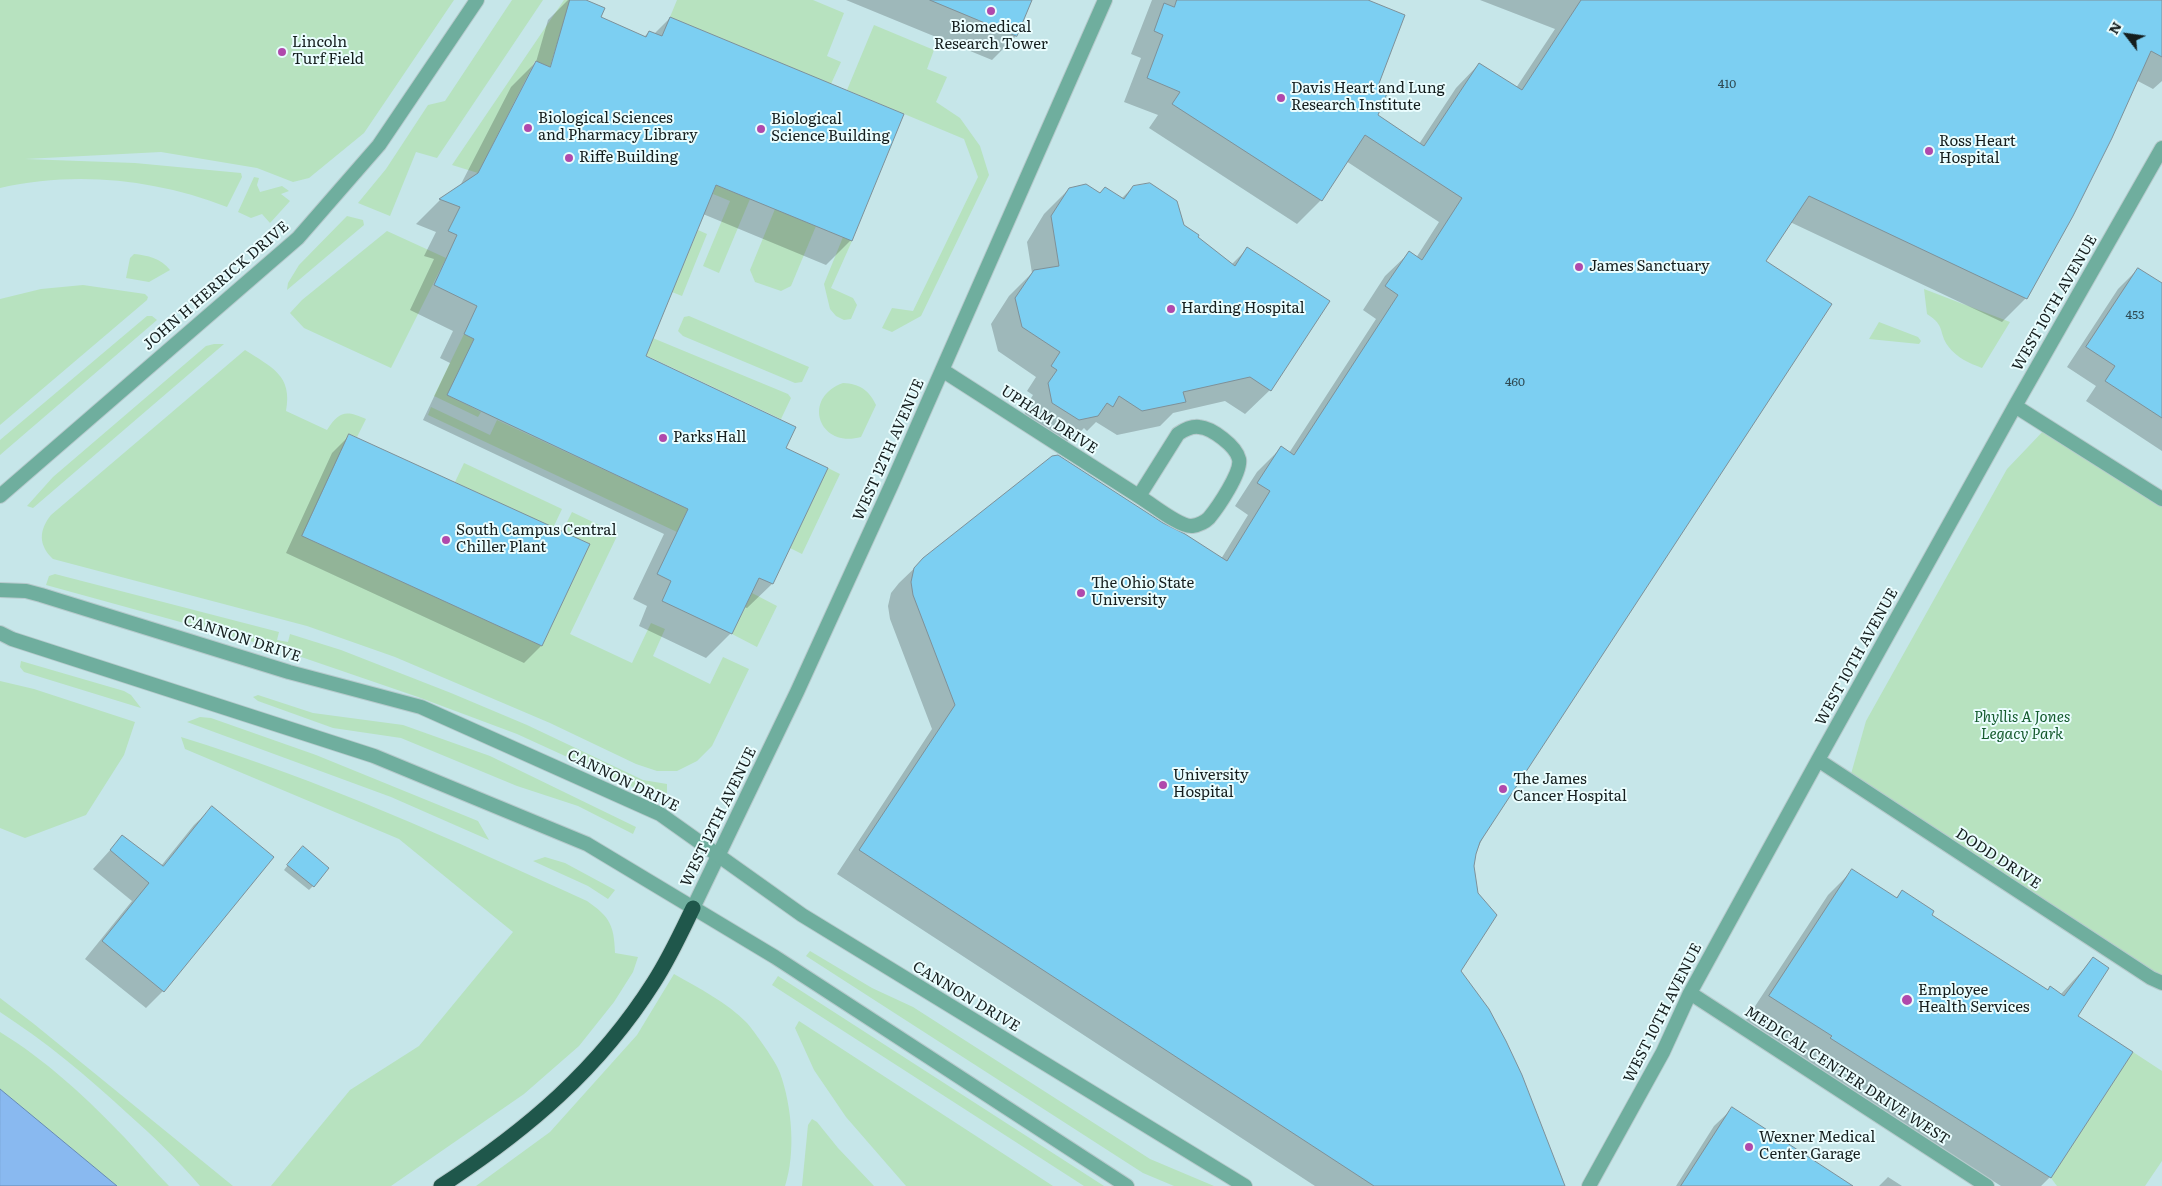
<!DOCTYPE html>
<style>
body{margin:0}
#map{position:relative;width:2162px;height:1186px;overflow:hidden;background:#d9f0f2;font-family:Literata,serif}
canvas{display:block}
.north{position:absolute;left:2102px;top:10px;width:50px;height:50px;-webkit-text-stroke:4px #eafdfe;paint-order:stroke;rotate:300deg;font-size:14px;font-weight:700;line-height:20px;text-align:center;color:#151e1e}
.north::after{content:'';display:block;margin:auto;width:18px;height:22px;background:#151e1e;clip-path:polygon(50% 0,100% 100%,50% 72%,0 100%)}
</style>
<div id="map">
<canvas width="2162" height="1186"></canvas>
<div class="north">N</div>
</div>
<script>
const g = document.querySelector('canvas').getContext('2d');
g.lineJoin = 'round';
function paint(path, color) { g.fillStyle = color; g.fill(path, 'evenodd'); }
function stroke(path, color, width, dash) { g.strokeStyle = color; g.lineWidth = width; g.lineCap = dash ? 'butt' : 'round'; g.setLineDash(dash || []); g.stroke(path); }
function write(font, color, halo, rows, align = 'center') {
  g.font = font + ' Literata,serif'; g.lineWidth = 4; g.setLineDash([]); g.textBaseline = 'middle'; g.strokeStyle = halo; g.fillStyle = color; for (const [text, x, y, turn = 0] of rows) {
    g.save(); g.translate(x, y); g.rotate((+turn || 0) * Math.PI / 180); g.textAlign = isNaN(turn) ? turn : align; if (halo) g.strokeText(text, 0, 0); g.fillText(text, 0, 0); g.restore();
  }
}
paint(new Path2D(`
 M 0,0 L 2162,0 L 2162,1186 L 0,1186 Z`), '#c6e6e9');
paint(new Path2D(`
 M 0,0 L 454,0 L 364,133 L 309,178 L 293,182 L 257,168 L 161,152 L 25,159 L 135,163 L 241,173 L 242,177 L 227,207 C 154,179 76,171 0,188 Z
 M 512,0 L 543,0 L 437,158 L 416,152 L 390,216 L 358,203 L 386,169 L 428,105 L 445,101 Z
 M 564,0 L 570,0 L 550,67 L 535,61 L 478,173 L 452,165 Z
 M 677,0 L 813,0 L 844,13 L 827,56 L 841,62 L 831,84 L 670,17 Z
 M 874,25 L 934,50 L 927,69 L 947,77 L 936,102 L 960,118 L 980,146 L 989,175 L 921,316 L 892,332 L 882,328 L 892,308 L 913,311 L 978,177 L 964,139 L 847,90 Z
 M 254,177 L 259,178 L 257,185 L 260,192 L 282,186 L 289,191 L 281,194 L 290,201 L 270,223 L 262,214 L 251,218 L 238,212 Z
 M 716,185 L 750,199 L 719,273 L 703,266 L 730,201 L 713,194 Z
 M 775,209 L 816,226 L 791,286 L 781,291 L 755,282 L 750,270 Z
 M 347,216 L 363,220 L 364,225 L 287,290 L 288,283 L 299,265 Z
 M 698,230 L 707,234 L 682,296 L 672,292 Z
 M 387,231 L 446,258 L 391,368 L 304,328 L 290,313 L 302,300 Z
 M 843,237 L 852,241 L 831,288 L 853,298 L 857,305 L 851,319 L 844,320 L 836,316 L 830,309 L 824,284 Z
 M 134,254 C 147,255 162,259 170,270 L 149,282 L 126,278 L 130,258 Z
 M 83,285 L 145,294 L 148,297 L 147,300 L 0,425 L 0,299 L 41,289 Z
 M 1924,289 L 2010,322 L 1982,368 C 1969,363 1957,358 1948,346 C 1938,332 1946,326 1927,314 Z
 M 573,305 L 788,394 L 791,398 L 781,419 L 567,318 Z
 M 147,316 L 152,316 L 157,320 L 0,455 L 0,440 Z
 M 689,316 L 809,367 L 802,382 L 795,383 L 683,336 L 678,331 L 684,317 Z
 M 1879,322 L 1918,337 L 1921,341 L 1919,344 L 1869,339 Z
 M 464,334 L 474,339 L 447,395 L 481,412 L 478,417 L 434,396 Z
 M 214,344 L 224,344 L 33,508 L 27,506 L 53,477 L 206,346 Z
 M 245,350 C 271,367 293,375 286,411 L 327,430 C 339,411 346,410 366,419 L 357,437 L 349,434 L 303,536 L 542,646 L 589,544 L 562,532 L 572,512 L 618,534 L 570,634 L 632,663 L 651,623 L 665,629 L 653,656 L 710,684 L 723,657 L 749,669 L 712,746 L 697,761 L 677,771 L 657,771 L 636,764 L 550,723 L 395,657 L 307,626 L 53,559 C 38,545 39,530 51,515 Z
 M 843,383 C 860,384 869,390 876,405 L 861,437 C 819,449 801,398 843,383 Z
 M 431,407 L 490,435 L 497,420 L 688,509 L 677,532 L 428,415 Z
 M 2048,426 L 2162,499 L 2162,983 L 1849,781 L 1866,721 L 2007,469 Z
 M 464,463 L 562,509 L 553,528 L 455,482 Z
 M 828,468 L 840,474 L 802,554 L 790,548 Z
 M 55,574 L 279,632 L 277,640 L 288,642 L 290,634 L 341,650 L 451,693 L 527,725 L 643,780 L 667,784 L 667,794 L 654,793 L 635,788 L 517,734 L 418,697 L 275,648 L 46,585 L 49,576 Z
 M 752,593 L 777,606 L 757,647 L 732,634 Z
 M 21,661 L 124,691 L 131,695 L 141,708 L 24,672 L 20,667 Z
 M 0,681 L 34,689 L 135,722 L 124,755 L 86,815 L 25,838 L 0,828 Z
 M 258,695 L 313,713 L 403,725 L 490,756 L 636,827 L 633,834 L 578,806 L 517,786 L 401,738 L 333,728 L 258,701 L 253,697 Z
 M 200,717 L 211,718 L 316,755 L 478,821 L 489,840 L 391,797 L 187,722 Z
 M 181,737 C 321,780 453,840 587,901 C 610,917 614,925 615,953 L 638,957 L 633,972 L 614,1002 L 579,1046 L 524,1094 L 391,1186 L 271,1186 L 350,1090 L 419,1046 L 513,932 L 399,839 L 185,749 Z
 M 545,857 L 565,863 L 615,890 L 608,899 L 588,886 L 533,861 Z
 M 810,951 L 872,988 L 913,1007 L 1150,1159 L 1214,1186 L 1174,1186 L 1143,1173 L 806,956 Z
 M 674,974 C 698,988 727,1002 747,1023 C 754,1031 777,1063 780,1073 C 792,1106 796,1153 785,1186 L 476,1186 L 550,1132 L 637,1035 Z
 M 778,976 L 1104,1186 L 1084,1186 L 772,985 Z
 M 0,998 L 34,1024 L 233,1186 L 200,1186 C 177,1159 153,1136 127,1113 C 86,1075 46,1042 0,1012 Z
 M 799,1021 L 1053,1186 L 906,1186 L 846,1117 L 814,1070 L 795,1028 Z
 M 0,1032 C 46,1060 88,1099 125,1138 C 140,1154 154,1171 169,1186 L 117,1186 L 0,1089 Z
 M 2133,1052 L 2162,1071 L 2162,1161 L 2145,1186 L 2057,1186 L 2051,1178 Z
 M 812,1119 L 817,1122 L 838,1148 L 874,1186 L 802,1186 L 808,1125 Z`), '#b7e2bf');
const water = new Path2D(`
 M 0,1089 L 117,1186 L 0,1186 Z`);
paint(water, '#89b9f0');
stroke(water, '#668ab1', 1);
paint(new Path2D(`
 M 568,0 L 583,0 L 599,18 L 644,37 L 649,32 L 654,34 L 670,18 L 851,240 L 826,265 L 703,214 L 644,356 L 785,449 L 826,469 L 772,584 L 747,608 L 744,607 L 731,633 L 706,658 L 639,626 L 647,606 L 633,599 L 664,534 L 423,420 L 450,363 L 440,358 L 453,331 L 410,310 L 434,259 L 424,256 L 436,232 L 416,224 L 440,200 L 460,186 L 511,87 L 536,62 L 548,20 Z
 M 846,0 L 1031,0 L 1016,36 L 992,60 Z
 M 1152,0 L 1364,0 L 1376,87 L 1377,116 L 1419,144 L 1456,88 L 1479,64 L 1516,88 L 1555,29 L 1480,0 L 2162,0 L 2162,81 L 2153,89 L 2136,80 L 2026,298 L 2002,322 L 1790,222 L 1765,261 L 1475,854 L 1460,971 L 1563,1186 L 1315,1186 L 837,874 L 932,729 L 890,619 L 888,606 L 891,593 L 899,583 L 924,559 L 1162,524 L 1221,559 L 1248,515 L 1235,506 L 1257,472 L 1281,448 L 1289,453 L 1376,319 L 1363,310 L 1385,276 L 1409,253 L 1416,258 L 1439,222 L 1346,161 L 1321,200 L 1297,224 L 1149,128 L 1158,115 L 1124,102 L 1141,58 L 1131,54 Z
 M 1133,187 L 1232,264 L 1247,249 L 1270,390 L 1245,414 L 1225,401 L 1173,413 L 1160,426 L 1117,435 L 1096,422 L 1087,431 L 1084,428 L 1072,440 L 1054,444 L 1028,427 L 1024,409 L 1033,395 L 1027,391 L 1036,377 L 998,351 L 991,324 L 1009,296 L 1032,273 L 1027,242 L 1044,214 L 1069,189 L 1099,194 L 1105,188 L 1121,199 Z
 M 2138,269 L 2162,285 L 2162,451 L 2086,401 L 2096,386 L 2067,367 L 2118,289 Z
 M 350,435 L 541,646 L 524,663 L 286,553 L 332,453 Z
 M 212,808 L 163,991 L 146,1008 L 85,959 L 132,901 L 93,869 L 122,837 L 161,866 L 194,825 Z
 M 299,851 L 313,886 L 309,890 L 284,870 Z
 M 1852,871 L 1895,899 L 1902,891 L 1931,915 L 2047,991 L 2050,988 L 2061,994 L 2093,959 L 2076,1016 L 2131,1053 L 2050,1177 L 2041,1186 L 2001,1186 L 1807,1063 L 1809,1061 L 1746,1020 L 1828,895 Z
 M 1732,1109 L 1851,1186 L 1676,1186 L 1714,1126 Z
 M 1888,1177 L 1902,1186 L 1879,1186 Z`), '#0003');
const building = new Path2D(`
 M 570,0 L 586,0 L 605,8 L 601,17 L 646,37 L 649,31 L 662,36 L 670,17 L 904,114 L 852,241 L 716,185 L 646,356 L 796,427 L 786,448 L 828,468 L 773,584 L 759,578 L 732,634 L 662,601 L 671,581 L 657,574 L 688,509 L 447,395 L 474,339 L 464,334 L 477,306 L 434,285 L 457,235 L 448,231 L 460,207 L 439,199 L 478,173 L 536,61 L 550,67 Z
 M 930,0 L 1032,0 L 1017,36 Z
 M 1177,0 L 1368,0 L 1405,15 L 1378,86 L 1388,91 L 1378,115 L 1424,146 L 1479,63 L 1522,90 L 1581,0 L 2162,0 L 2162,57 L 2151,51 L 2112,138 L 2073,216 L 2027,299 L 1809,196 L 1766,261 L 1832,304 L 1480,842 L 1476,854 L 1474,866 L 1478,893 L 1497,915 L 1461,971 L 1489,1009 L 1506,1041 L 1522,1075 L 1565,1186 L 1374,1186 L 859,850 L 955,705 L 913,595 L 911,582 L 914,568 L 923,558 L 1052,456 L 1058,455 L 1163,523 L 1185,534 L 1227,561 L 1270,491 L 1257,483 L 1281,446 L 1294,455 L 1398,295 L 1385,286 L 1409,251 L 1422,260 L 1462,198 L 1365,135 L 1322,201 L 1172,104 L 1180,92 L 1147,78 L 1163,35 L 1154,31 L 1164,3 L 1174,7 Z
 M 1150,183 L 1177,201 L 1184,225 L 1199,235 L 1198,237 L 1235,266 L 1247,247 L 1330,301 L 1271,391 L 1250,377 L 1183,392 L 1186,402 L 1142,411 L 1119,396 L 1113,407 L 1107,403 L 1098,416 L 1079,420 L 1052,403 L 1048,383 L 1057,370 L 1051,366 L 1060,352 L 1022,327 L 1015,298 L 1034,270 L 1059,266 L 1051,216 L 1069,188 L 1086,184 L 1100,193 L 1105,187 L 1124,199 L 1133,186 Z
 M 2138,268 L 2162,283 L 2162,418 L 2105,381 L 2115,366 L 2086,347 Z
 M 349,434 L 590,544 L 542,646 L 302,536 Z
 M 212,806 L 274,857 L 164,992 L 102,941 L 149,883 L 110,850 L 122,835 L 163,866 Z
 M 303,846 L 329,868 L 314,887 L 287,865 Z
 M 1852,869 L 1897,898 L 1902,890 L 1934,911 L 1932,915 L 2048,990 L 2050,986 L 2064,996 L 2093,957 L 2109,968 L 2078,1016 L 2133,1052 L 2051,1178 L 1830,1038 L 1832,1036 L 1769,996 Z
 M 1732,1107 L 1853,1186 L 1681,1186 Z`);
paint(building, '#7ccff2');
stroke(building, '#7e9199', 1);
const minor = new Path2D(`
 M 942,370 C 1009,413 1076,456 1143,499 C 1154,506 1180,527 1192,526 C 1198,525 1205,522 1209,518 C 1218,507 1242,472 1239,459 C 1236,446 1212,428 1199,427 C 1191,426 1184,430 1178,434 L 1139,496
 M 2015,406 L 2162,499
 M 0,496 L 298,238 L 379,145 L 477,0
 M 1818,760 L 2151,978 L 2162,983
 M 693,908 L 797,692 L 891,486 L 1105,0
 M 1690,993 L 1987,1186
 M 1589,1186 L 1663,1052 L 1690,993 L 1818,760 L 2015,406 L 2162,148`);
const tertiary = new Path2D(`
 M 0,590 L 26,591 L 41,595 L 289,672 L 421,707 L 660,814 L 802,915 L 1245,1186
 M 0,633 L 12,639 L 374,756 L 587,844 L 775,957 L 1127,1186`);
const motorway = new Path2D(`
 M 441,1186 C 527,1130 599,1069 654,982 C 669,959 681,933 693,908`);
stroke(minor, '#b6cacc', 16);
stroke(tertiary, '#b6cacc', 16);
stroke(motorway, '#b6cacc', 17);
stroke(minor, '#6fae9e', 14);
stroke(tertiary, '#6fae9e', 14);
stroke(motorway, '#1f574b', 15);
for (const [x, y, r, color] of [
 [991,11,5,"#b049ac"],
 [282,52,5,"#b049ac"],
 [1281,98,5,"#b049ac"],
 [528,128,5,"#b049ac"],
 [761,129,5,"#b049ac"],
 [1929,151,5,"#b049ac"],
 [569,158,5,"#b049ac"],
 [1579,267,5,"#b049ac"],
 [1171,309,5,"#b049ac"],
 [663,438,5,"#b049ac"],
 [446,540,5,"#b049ac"],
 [1081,593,5,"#b049ac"],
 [1163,785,5,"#b049ac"],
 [1503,789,5,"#b049ac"],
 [1907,1000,6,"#b049ac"],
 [1749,1147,5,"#b049ac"]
]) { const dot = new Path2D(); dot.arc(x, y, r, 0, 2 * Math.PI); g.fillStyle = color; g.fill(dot); stroke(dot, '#eafdfe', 2); }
write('12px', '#2f4a53', null, [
 ["410",1727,84],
 ["453",2135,315],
 ["460",1515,382]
]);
write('15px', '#151e1e', '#eafdfe', [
 ["Biomedical",991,28,"center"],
 ["Research Tower",991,45,"center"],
 ["Lincoln",292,43],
 ["Turf Field",292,60],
 ["Davis Heart and Lung",1291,89],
 ["Research Institute",1291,106],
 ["Biological Sciences",538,119],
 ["and Pharmacy Library",538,136],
 ["Biological",771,120],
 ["Science Building",771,137],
 ["Ross Heart",1939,142],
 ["Hospital",1939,159],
 ["Riffe Building",579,158],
 ["James Sanctuary",1589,267],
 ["Harding Hospital",1181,309],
 ["Parks Hall",673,438],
 ["South Campus Central",456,531],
 ["Chiller Plant",456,548],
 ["The Ohio State",1091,584],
 ["University",1091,601],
 ["University",1173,776],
 ["Hospital",1173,793],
 ["The James",1513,780],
 ["Cancer Hospital",1513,797],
 ["Employee",1918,991],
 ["Health Services",1918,1008],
 ["Wexner Medical",1759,1138],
 ["Center Garage",1759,1155]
], 'left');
write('15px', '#151e1e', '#eafdfe', [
 ["JOHN H HERRICK DRIVE",216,286,-41],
 ["WEST 10TH AVENUE",2055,303,-60],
 ["UPHAM DRIVE",1049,420,33],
 ["WEST 12TH AVENUE",889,450,-66],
 ["CANNON DRIVE",242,639,18],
 ["WEST 10TH AVENUE",1857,657,-61],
 ["CANNON DRIVE",623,781,26],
 ["WEST 12TH AVENUE",719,817,-64],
 ["DODD DRIVE",1998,859,33],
 ["CANNON DRIVE",966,997,31],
 ["WEST 10TH AVENUE",1663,1013,-63],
 ["MEDICAL CENTER DRIVE WEST",1847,1076,33]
]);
write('italic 15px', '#13592c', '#eafdfe', [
 ["Phyllis A Jones",2022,718],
 ["Legacy Park",2022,735]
]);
</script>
